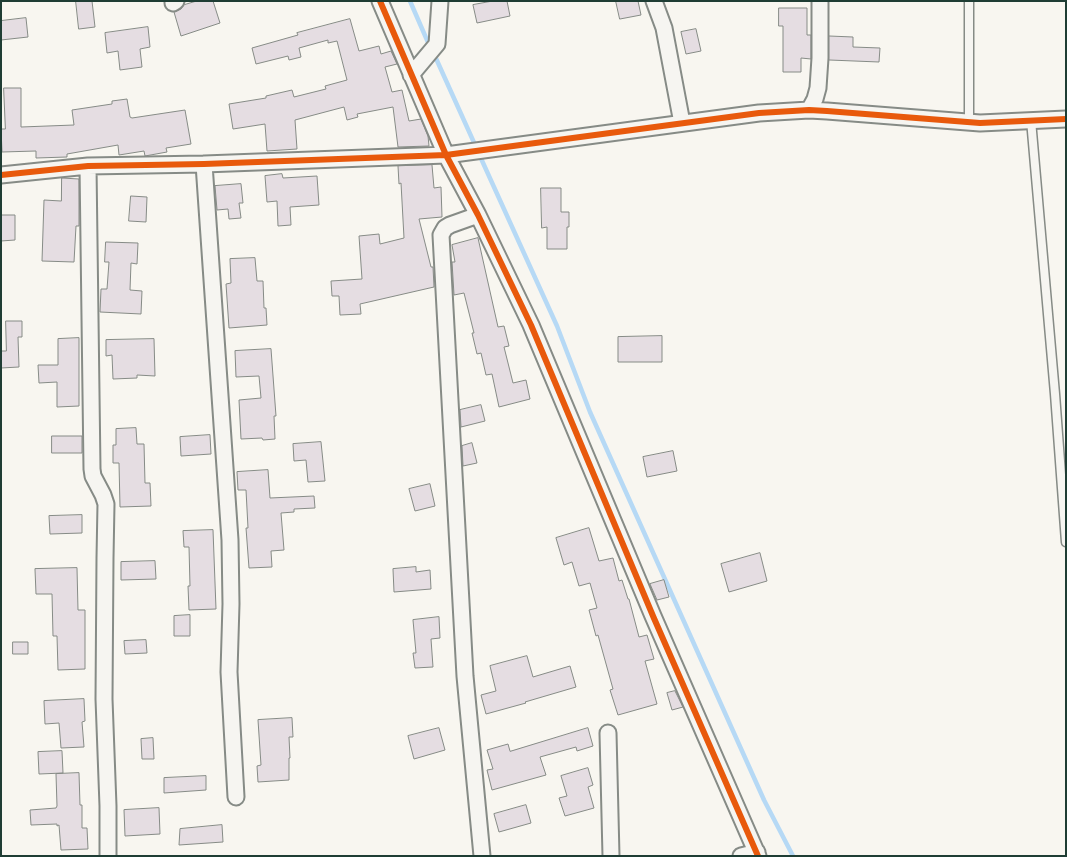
<!DOCTYPE html>
<style>
body{margin:0}
#map{position:relative;width:1067px;height:857px;overflow:hidden;background:#f8f6f0;font-family:Itim,sans-serif}
canvas{display:block}
.frame{position:absolute;inset:0;border:2px solid #1f3d34;pointer-events:none}
</style>
<div id="map">
<canvas width="1067" height="857"></canvas>
<div class="frame"></div>
</div>
<script>
const g = document.querySelector('canvas').getContext('2d');
g.lineJoin = 'round';
function stroke(path, color, width, dash) { g.strokeStyle = color; g.lineWidth = width; g.lineCap = dash ? 'butt' : 'round'; g.setLineDash(dash || []); g.stroke(path); }
function paint(path, color) { g.fillStyle = color; g.fill(path, 'evenodd'); }
stroke(new Path2D(`
 M 410,1 L 430,47
 M 434,54 L 476,147
 M 479,154 L 557,326 L 590,412 L 764,800 L 793,856`), '#b6d9f5', 4.5);
const building = new Path2D(`
 M 76,1 L 92,1 L 95,27 L 79,29 Z
 M 197,1 L 213,1 L 220,23 L 181,36 L 174,12 L 181,9 L 184,5 Z
 M 493,1 L 507,1 L 510,16 L 477,23 L 473,5 Z
 M 616,1 L 638,1 L 641,15 L 620,19 Z
 M 779,8 L 807,8 L 807,35 L 811,35 L 811,59 L 801,58 L 801,72 L 783,72 L 783,26 L 779,26 Z
 M 26,18 L 28,37 L 1,40 L 1,21 Z
 M 350,19 L 359,51 L 379,46 L 381,54 L 391,51 L 397,64 L 385,67 L 392,92 L 402,90 L 409,121 L 421,119 L 428,136 L 429,146 L 398,147 L 393,107 L 357,114 L 358,117 L 347,120 L 344,107 L 295,120 L 297,149 L 267,151 L 265,124 L 233,129 L 229,104 L 266,98 L 266,96 L 292,90 L 294,97 L 326,89 L 325,86 L 347,80 L 337,41 L 328,43 L 328,40 L 299,48 L 301,57 L 289,60 L 288,56 L 256,64 L 252,48 L 298,35 L 297,33 Z
 M 148,27 L 150,47 L 140,49 L 142,67 L 120,70 L 118,51 L 107,53 L 105,33 Z
 M 696,29 L 701,51 L 686,54 L 681,32 Z
 M 829,36 L 853,37 L 853,47 L 880,48 L 879,62 L 829,60 Z
 M 4,88 L 21,88 L 21,127 L 74,125 L 72,110 L 112,104 L 112,101 L 127,99 L 130,117 L 132,118 L 185,110 L 191,144 L 166,148 L 167,152 L 145,156 L 144,151 L 119,155 L 118,145 L 67,154 L 67,157 L 36,158 L 36,151 L 2,152 L 1,129 L 5,129 Z
 M 432,165 L 434,188 L 441,187 L 442,217 L 419,219 L 431,267 L 433,267 L 434,287 L 360,304 L 361,314 L 340,315 L 339,296 L 332,296 L 331,281 L 362,279 L 359,236 L 379,234 L 380,244 L 404,238 L 401,183 L 399,184 L 398,166 Z
 M 282,174 L 283,178 L 317,176 L 319,205 L 290,207 L 291,225 L 278,226 L 277,201 L 267,202 L 265,176 Z
 M 62,178 L 79,179 L 79,226 L 76,226 L 74,262 L 42,261 L 44,200 L 61,201 Z
 M 241,184 L 243,203 L 239,203 L 241,218 L 229,219 L 228,209 L 217,210 L 215,186 Z
 M 541,188 L 561,188 L 561,212 L 569,212 L 569,227 L 567,227 L 567,249 L 547,249 L 547,227 L 542,228 Z
 M 131,196 L 147,197 L 146,222 L 129,221 Z
 M 1,215 L 15,215 L 15,240 L 1,241 Z
 M 478,238 L 498,327 L 504,326 L 509,346 L 504,347 L 513,383 L 526,380 L 530,399 L 499,407 L 492,374 L 486,375 L 481,353 L 477,354 L 472,333 L 474,333 L 464,293 L 454,295 L 452,262 L 455,262 L 452,245 Z
 M 106,242 L 138,243 L 137,264 L 131,263 L 130,290 L 142,291 L 141,314 L 100,312 L 101,289 L 107,289 L 109,262 L 105,262 Z
 M 255,258 L 257,281 L 263,281 L 264,308 L 266,308 L 267,325 L 229,328 L 226,284 L 231,283 L 230,259 Z
 M 6,321 L 22,321 L 22,337 L 18,337 L 19,367 L 1,368 L 1,351 L 6,351 Z
 M 662,336 L 662,362 L 618,362 L 618,337 Z
 M 79,338 L 79,406 L 57,407 L 57,382 L 39,383 L 38,365 L 58,365 L 58,339 Z
 M 154,339 L 155,376 L 137,375 L 137,378 L 113,379 L 112,355 L 106,356 L 106,340 Z
 M 271,349 L 276,416 L 274,416 L 275,439 L 263,440 L 262,438 L 241,439 L 239,400 L 261,398 L 259,376 L 236,377 L 235,351 Z
 M 481,405 L 485,421 L 461,427 L 460,410 Z
 M 136,428 L 137,444 L 144,444 L 145,483 L 150,483 L 151,506 L 120,507 L 119,463 L 113,463 L 113,445 L 116,445 L 116,429 Z
 M 210,435 L 211,454 L 181,456 L 180,437 Z
 M 52,436 L 82,436 L 82,453 L 52,453 Z
 M 321,442 L 325,481 L 308,482 L 306,460 L 294,461 L 293,444 Z
 M 472,443 L 477,463 L 463,466 L 462,446 Z
 M 673,451 L 677,471 L 647,477 L 643,457 Z
 M 268,470 L 270,498 L 314,496 L 315,508 L 294,509 L 294,512 L 281,513 L 284,550 L 271,551 L 272,567 L 249,568 L 246,528 L 248,528 L 246,490 L 238,490 L 237,472 Z
 M 430,484 L 435,506 L 415,511 L 409,489 Z
 M 82,515 L 82,533 L 50,534 L 49,516 Z
 M 589,528 L 599,561 L 613,558 L 619,581 L 622,580 L 628,599 L 629,599 L 639,637 L 647,635 L 654,659 L 645,661 L 657,704 L 618,715 L 610,690 L 613,689 L 598,635 L 596,636 L 589,610 L 597,608 L 590,583 L 579,586 L 572,562 L 564,565 L 556,538 Z
 M 213,530 L 216,609 L 189,610 L 188,586 L 190,586 L 189,547 L 184,547 L 183,531 Z
 M 760,553 L 767,581 L 729,592 L 721,564 Z
 M 155,561 L 156,579 L 121,580 L 121,562 Z
 M 416,567 L 416,572 L 430,570 L 431,589 L 394,592 L 393,569 Z
 M 77,568 L 78,610 L 85,610 L 85,669 L 58,670 L 57,636 L 53,636 L 52,594 L 36,594 L 35,569 Z
 M 664,580 L 669,597 L 657,600 L 650,584 Z
 M 190,615 L 190,636 L 174,636 L 174,616 Z
 M 439,617 L 440,638 L 431,639 L 433,667 L 415,668 L 413,653 L 416,653 L 413,620 Z
 M 146,640 L 147,653 L 125,654 L 124,641 Z
 M 13,642 L 28,642 L 28,654 L 13,654 Z
 M 527,656 L 533,677 L 570,666 L 576,687 L 525,702 L 526,703 L 486,714 L 481,695 L 496,691 L 490,666 Z
 M 675,691 L 683,707 L 672,710 L 667,693 Z
 M 84,699 L 85,721 L 82,722 L 84,747 L 61,748 L 59,723 L 45,724 L 44,701 Z
 M 292,718 L 293,737 L 289,737 L 290,758 L 289,758 L 289,780 L 258,782 L 257,766 L 261,765 L 258,720 Z
 M 439,728 L 445,750 L 414,759 L 408,736 Z
 M 588,728 L 593,746 L 577,751 L 576,747 L 540,757 L 546,775 L 492,790 L 487,770 L 493,769 L 487,750 L 508,744 L 510,751 Z
 M 153,738 L 154,759 L 142,759 L 141,739 Z
 M 62,751 L 63,773 L 39,774 L 38,752 Z
 M 588,768 L 593,785 L 588,787 L 594,808 L 565,816 L 559,798 L 567,796 L 561,776 Z
 M 79,773 L 80,805 L 82,805 L 82,828 L 87,828 L 88,849 L 61,850 L 59,825 L 57,826 L 57,824 L 31,825 L 30,810 L 56,808 L 57,806 L 56,774 Z
 M 206,776 L 206,790 L 164,793 L 164,778 Z
 M 526,805 L 531,823 L 499,832 L 494,814 Z
 M 159,808 L 160,834 L 125,836 L 124,810 Z
 M 222,825 L 223,842 L 179,845 L 180,829 Z`);
paint(building, '#e5dde2');
stroke(building, '#868b86', 1);
const service = new Path2D(`
 M 969,1 L 969,121
 M 1031,120 L 1055,394 L 1066,542`);
const minor = new Path2D(`
 M 380,1 L 446,155 L 478,215 L 531,325 L 653,616 L 758,856
 M 654,1 L 664,28 L 682,123
 M 173,3 L 176,1
 M 411,75 L 437,44 L 440,1
 M 809,110 L 815,99 L 818,88 L 820,58 L 820,1
 M 204,164 L 230,540 L 231,604 L 229,672 L 236,797
 M 88,166 L 92,469 L 93,476 L 103,495 L 106,504 L 105,558 L 104,699 L 108,806 L 108,856
 M 1,175 L 88,166 L 204,164 L 446,155 L 759,113 L 809,110 L 827,111 L 980,123 L 1066,119
 M 478,215 L 450,225 L 445,228 L 441,235 L 465,676 L 482,856
 M 608,733 L 611,856
 M 741,856 L 757,852`);
stroke(service, '#868b86', 11);
stroke(minor, '#868b86', 19);
stroke(service, '#f6f5f1', 8);
stroke(minor, '#f6f5f1', 15);
stroke(new Path2D(`
 M 380,1 L 446,155 L 478,215 L 531,325 L 653,616 L 758,856
 M 1,175 L 88,166 L 204,164 L 446,155 L 759,113 L 809,110 L 827,111 L 980,123 L 1066,119`), '#e8590c', 6);
</script>
